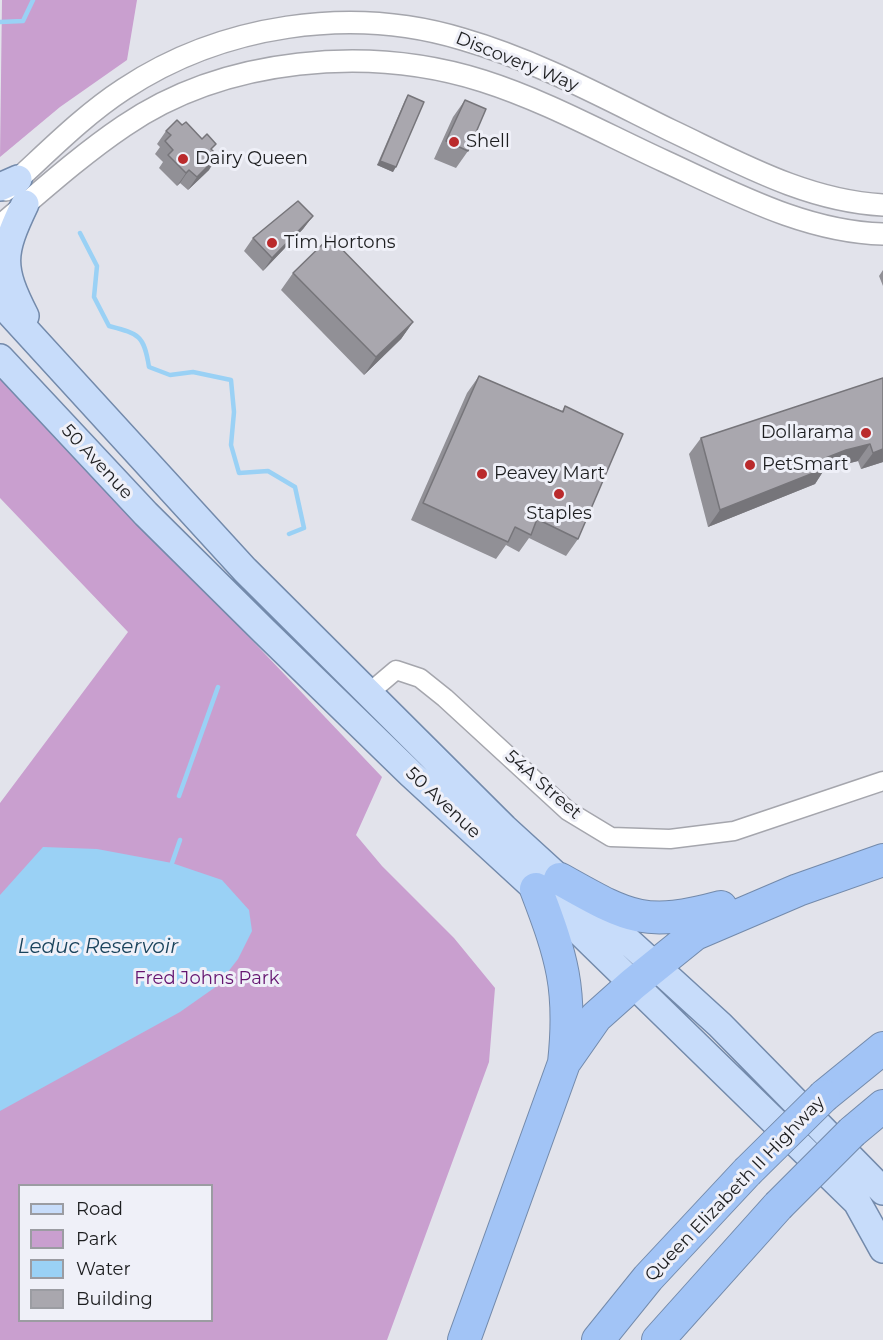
<!DOCTYPE html>
<style>
body{margin:0}
#map{position:relative;width:883px;height:1340px;overflow:hidden;background:#e2e3eb;font-family:Montserrat,sans-serif}
canvas{display:block}
.legend{position:absolute;left:18px;top:1184px;width:195px;height:138px;box-sizing:border-box;background:#eff0f8;border:2px solid #9b9ca2;margin:0;padding:8px 10px;list-style:none;font-size:18px;color:#1d1e20}
.legend li{display:flex;align-items:center;gap:12px;height:30px}
.legend b{width:30px;border:2px solid #9b9ca2}
</style>
<div id="map">
<canvas width="883" height="1340"></canvas>
<ul class="legend">
<li><b style="height:8px;background:#c7dcfa"></b>Road</li>
<li><b style="height:16px;background:#c99fcf"></b>Park</li>
<li><b style="height:16px;background:#9ad1f5"></b>Water</li>
<li><b style="height:16px;background:#a9a7ae"></b>Building</li>
</ul>
</div>
<script>
const g = document.querySelector('canvas').getContext('2d');
g.lineJoin = 'round';
function paint(path, color) { g.fillStyle = color; g.fill(path, 'evenodd'); }
function stroke(path, color, width, dash) { g.strokeStyle = color; g.lineWidth = width; g.lineCap = dash ? 'butt' : 'round'; g.setLineDash(dash || []); g.stroke(path); }
function write(font, color, halo, rows, align = 'center') {
  g.font = font + ' Montserrat,sans-serif'; g.lineWidth = 6; g.setLineDash([]); g.textBaseline = 'middle'; g.strokeStyle = halo; g.fillStyle = color; for (const [text, x, y, turn = 0] of rows) {
    g.save(); g.translate(x, y); g.rotate((+turn || 0) * Math.PI / 180); g.textAlign = isNaN(turn) ? turn : align; if (halo) g.strokeText(text, 0, 0); g.fillText(text, 0, 0); g.restore();
  }
}
paint(new Path2D(`
 M 2,0 L 137,0 L 127,60 L 60,107 L 0,157 Z
 M 0,375 L 382,777 L 356,835 L 382,866 L 454,938 L 495,988 L 489,1062 L 387,1340 L 0,1340 L 0,803 L 128,632 L 0,498 ZM 20,1186 L 212,1186 L 212,1320 L 20,1320 Z`), '#c99fcf');
paint(new Path2D(`
 M 43,847 L 97,849 L 172,863 L 222,880 L 249,910 L 252,931 L 238,959 L 217,986 L 180,1012 L 0,1111 L 0,895 Z`), '#9ad1f5');
stroke(new Path2D(`
 M 0,22 L 23,21 L 33,0
 M 80,233 L 97,266 L 94,297 L 109,326 C 139,334 144,335 149,367 L 170,375 L 193,372 L 231,380 L 234,412 L 231,445 L 239,473 L 268,471 L 295,487 L 304,528 L 289,534
 M 179,796 L 218,687
 M 172,863 L 180,840`), '#9ad1f5', 4.5);
const minor = new Path2D(`
 M 370,692 L 396,670 L 420,678 L 445,698 L 568,811 L 611,837 L 670,839 L 734,831 L 883,781`);
const tertiary = new Path2D(`
 M 6,190 C 44,156 81,117 124,89 C 221,25 350,5 462,39 C 535,60 603,97 670,130 C 738,162 806,201 883,205
 M 0,226 C 40,192 81,155 124,126 C 225,57 369,45 483,81 C 546,101 605,134 664,161 C 734,193 805,232 883,234`);
const primary = new Path2D(`
 M 0,187 L 18,179
 M 0,302 L 245,570 L 504,828 L 720,1025 L 883,1191
 M 25,316 C 0,267 1,254 25,204
 M 0,358 L 146,514 L 265,632 L 411,774 L 536,889 L 857,1202 L 883,1249`);
const motorway = new Path2D(`
 M 560,879 C 628,917 643,928 721,907
 M 566,1060 L 596,1017 L 633,984 L 695,934 L 798,890 L 883,860
 M 824,1096 L 883,1048
 M 852,1132 L 883,1106
 M 464,1340 L 564,1063 C 572,989 562,957 536,889
 M 598,1340 L 648,1278 L 747,1172
 M 658,1340 L 778,1206`);
stroke(minor, '#a5a6ad', 21);
stroke(tertiary, '#a5a6ad', 24);
stroke(primary, '#738aab', 30);
stroke(motorway, '#738aab', 34);
stroke(minor, '#fff', 18);
stroke(tertiary, '#fff', 21);
stroke(primary, '#c7dcfa', 27);
stroke(motorway, '#a2c4f6', 32);
const motorwayBridge = new Path2D(`
 M 747,1172 L 824,1096
 M 778,1206 L 852,1132`);
stroke(motorwayBridge, '#738aab', 34, []);
stroke(motorwayBridge, '#a2c4f6', 32);
paint(new Path2D(`
 M 408,95 L 393,172 L 377,165 L 405,100 Z
 M 465,100 L 468,151 L 456,168 L 434,159 L 453,117 Z
 M 182,125 L 212,150 L 209,170 L 188,190 L 180,183 L 177,186 L 159,168 L 163,162 L 155,154 L 160,147 L 157,144 L 166,131 Z
 M 313,216 L 303,229 L 263,271 L 244,251 L 253,238 Z
 M 883,270 L 883,286 L 879,276 Z
 M 293,273 L 413,322 L 401,339 L 364,375 L 281,290 Z
 M 479,376 L 562,411 L 565,406 L 578,539 L 566,556 L 529,538 L 519,552 L 506,545 L 496,559 L 411,520 L 467,393 Z
 M 883,378 L 883,462 L 861,469 L 858,461 L 834,467 L 824,470 L 815,484 L 708,527 L 689,454 L 701,438 Z`), '#919096');
paint(new Path2D(`
 M 218,156 L 209,170 L 188,190 L 197,177 Z
 M 380,161 L 396,167 L 393,172 L 377,165 Z
 M 189,170 L 180,183 L 177,186 L 186,173 Z
 M 313,216 L 303,229 L 263,271 L 272,258 Z
 M 413,322 L 401,339 L 364,375 L 376,357 Z
 M 870,444 L 858,461 L 834,467 L 824,470 L 815,484 L 708,527 L 720,510 L 823,459 L 846,450 Z
 M 883,449 L 883,462 L 861,469 L 873,453 Z`), '#76757a');
const building = new Path2D(`
 M 408,95 L 424,102 L 396,167 L 380,161 Z
 M 465,100 L 486,109 L 468,151 L 446,141 Z
 M 177,120 L 182,125 L 186,122 L 202,139 L 207,134 L 216,144 L 211,149 L 218,156 L 197,177 L 189,170 L 186,173 L 168,155 L 173,150 L 165,141 L 171,135 L 166,131 Z
 M 298,201 L 313,216 L 272,258 L 253,238 Z
 M 330,237 L 413,322 L 376,357 L 293,273 Z
 M 479,376 L 563,412 L 565,406 L 623,434 L 578,539 L 537,519 L 531,535 L 515,527 L 508,542 L 423,503 Z
 M 883,378 L 883,449 L 873,453 L 870,444 L 846,450 L 823,459 L 826,468 L 720,510 L 701,438 Z`);
paint(building, '#a9a7ae');
stroke(building, '#76757a', 1.5);
for (const [x, y, r, color] of [
 [454,142,6,"#ba2a2c"],
 [183,159,6,"#ba2a2c"],
 [272,243,6,"#ba2a2c"],
 [866,433,6,"#ba2a2c"],
 [750,465,6,"#ba2a2c"],
 [482,474,6,"#ba2a2c"],
 [559,494,6,"#ba2a2c"]
]) { const dot = new Path2D(); dot.arc(x, y, r, 0, 2 * Math.PI); g.fillStyle = color; g.fill(dot); stroke(dot, '#eff0f8', 2); }
write('18px', '#1d1e20', '#eff0f8', [
 ["Discovery Way",517,62,22],
 ["50 Avenue",97,462,47],
 ["54A Street",543,785,41],
 ["50 Avenue",443,803,43],
 ["Queen Elizabeth II Highway",735,1189,-46]
]);
write('18px', '#1d1e20', '#eff0f8', [
 ["Shell",466,142],
 ["Dairy Queen",195,159],
 ["Tim Hortons",284,243],
 ["Dollarama",854,433,"right"],
 ["PetSmart",762,465],
 ["Peavey Mart",494,474],
 ["Staples",559,514,"center"]
], 'left');
write('18px', '#641470', '#eff0f8', [
 ["Fred Johns Park",207,979]
]);
write('italic 20px', '#19435c', '#eff0f8', [
 ["Leduc Reservoir",98,947]
]);
</script>
